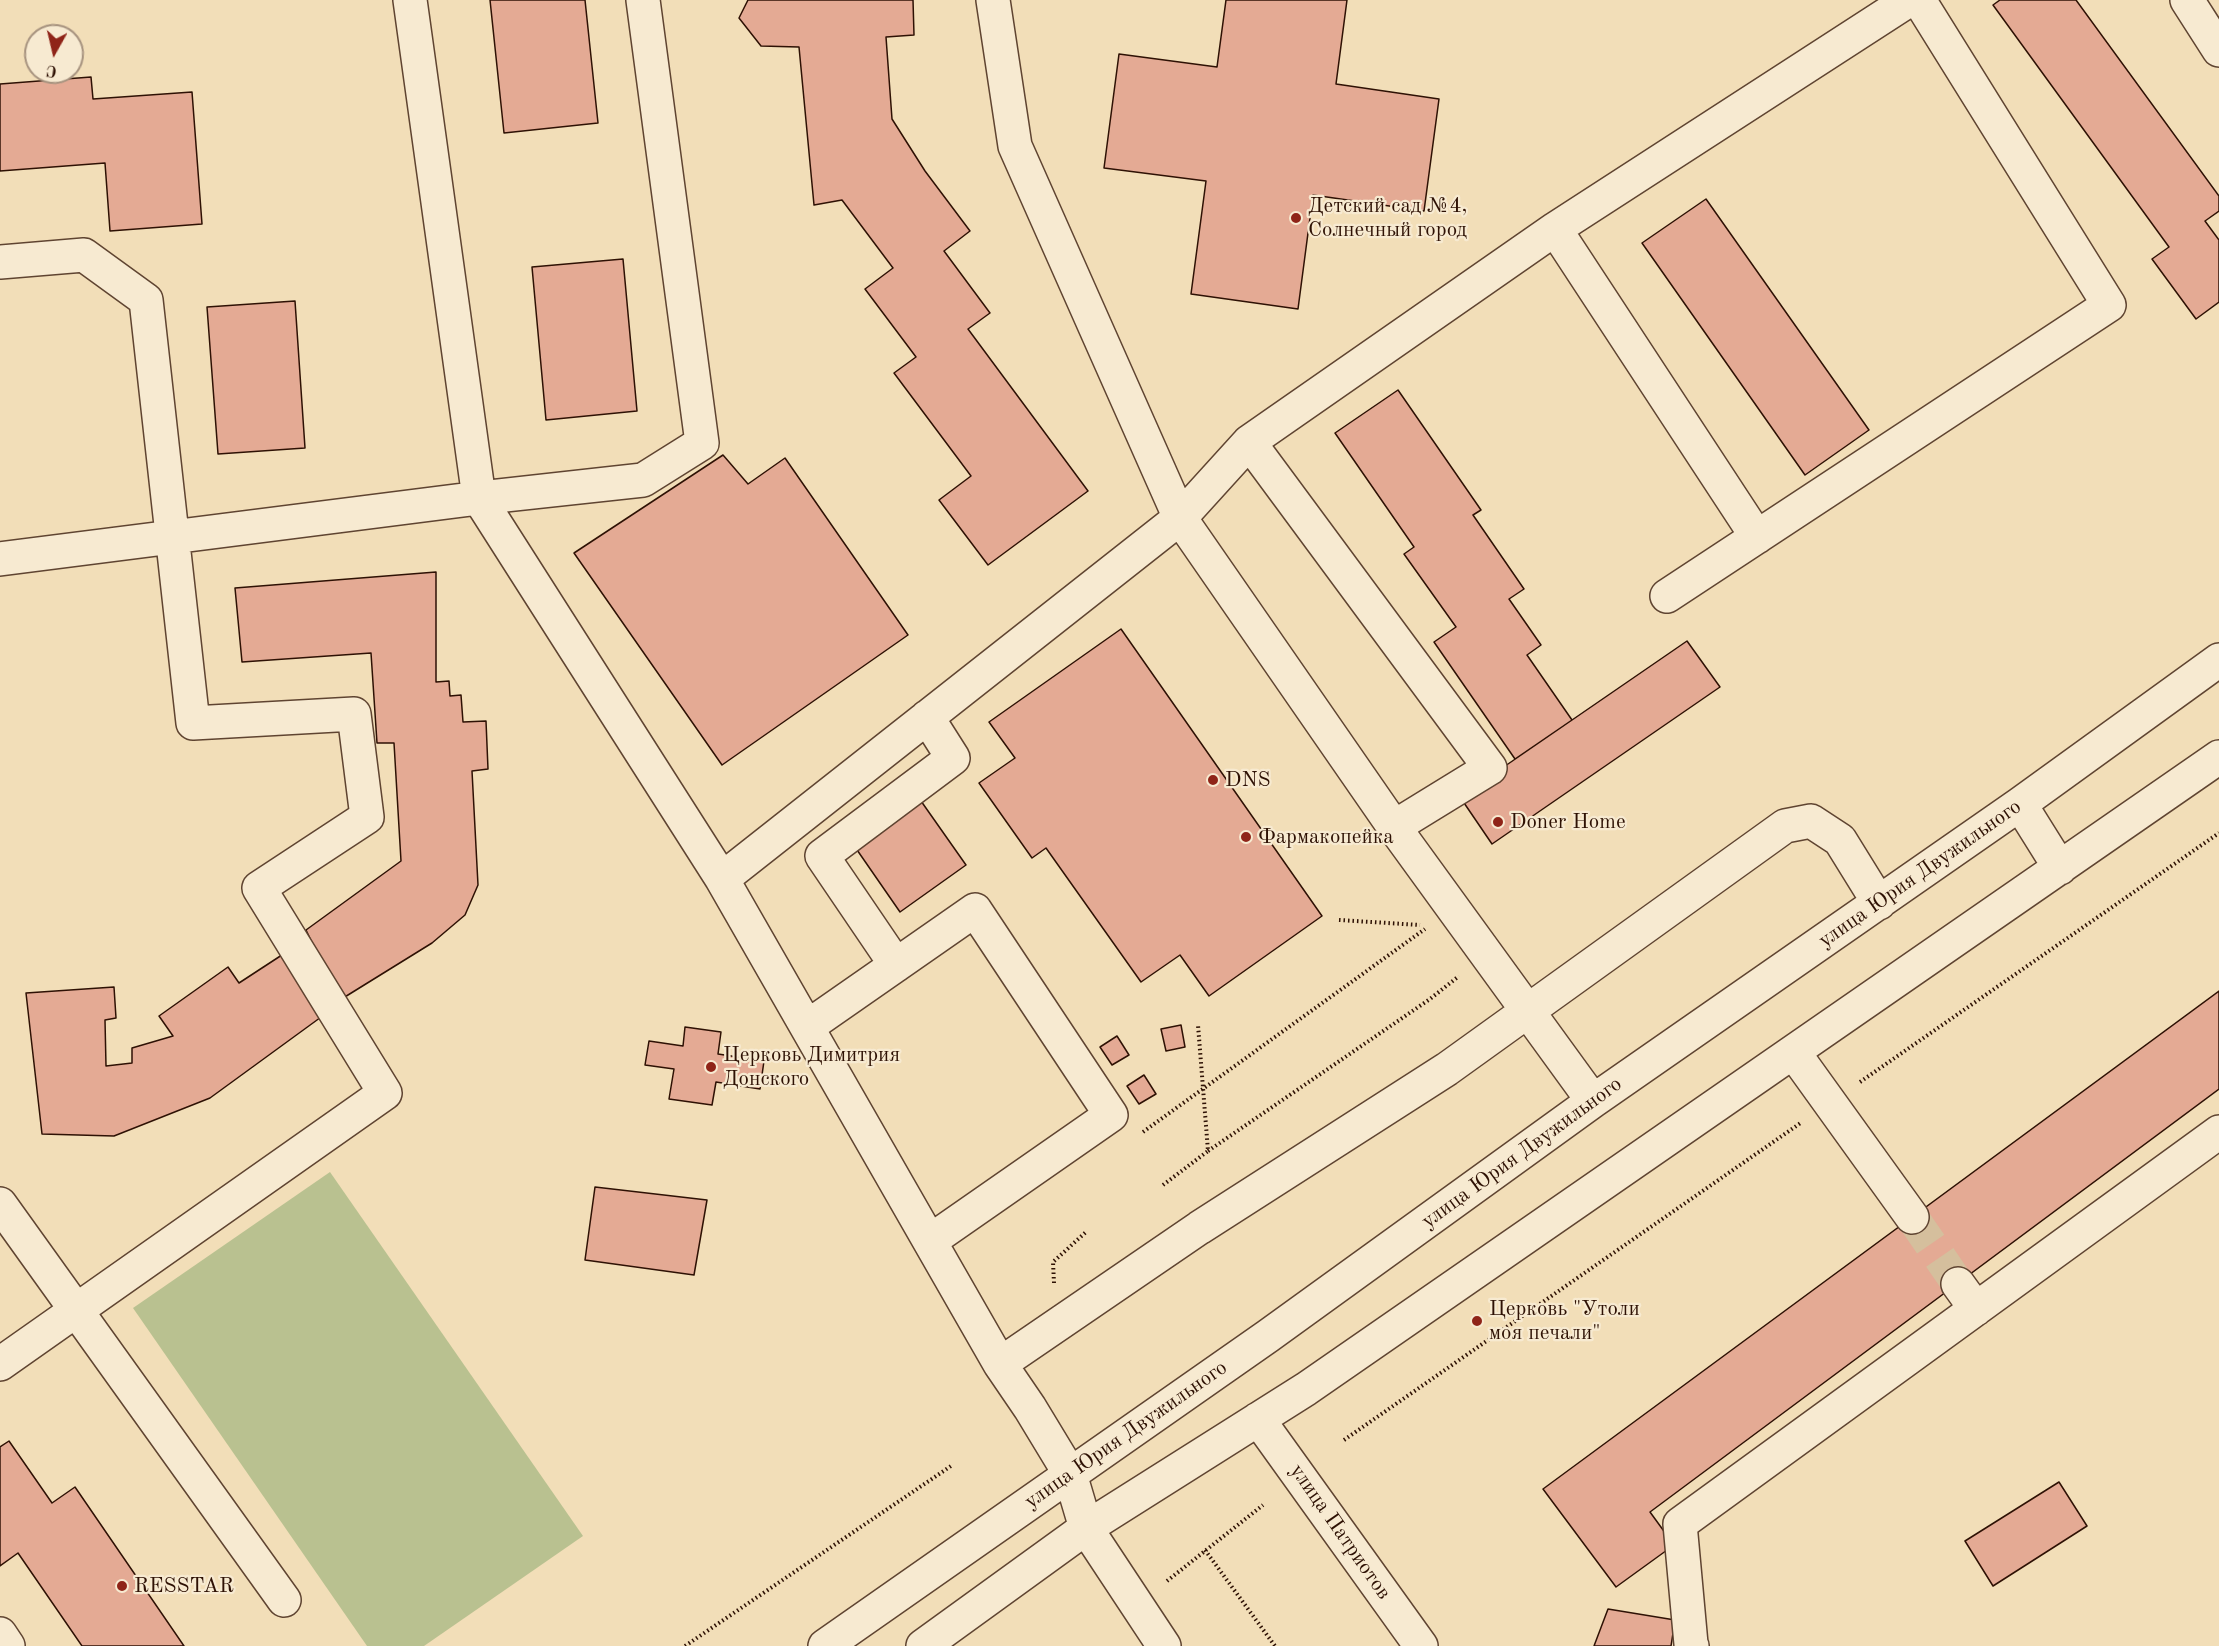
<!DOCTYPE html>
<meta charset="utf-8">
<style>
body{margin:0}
#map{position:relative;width:2219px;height:1646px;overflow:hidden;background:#f2deb8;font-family:"Old Standard TT",serif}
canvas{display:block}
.north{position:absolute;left:24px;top:24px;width:60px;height:60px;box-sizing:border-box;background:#f7ead1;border:2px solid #a7937f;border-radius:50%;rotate:188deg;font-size:16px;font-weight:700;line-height:24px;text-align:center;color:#2e1104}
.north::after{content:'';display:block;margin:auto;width:21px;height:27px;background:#8f2418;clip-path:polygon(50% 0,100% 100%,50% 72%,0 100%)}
</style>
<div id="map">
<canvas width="2219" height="1646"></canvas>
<div class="north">С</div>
</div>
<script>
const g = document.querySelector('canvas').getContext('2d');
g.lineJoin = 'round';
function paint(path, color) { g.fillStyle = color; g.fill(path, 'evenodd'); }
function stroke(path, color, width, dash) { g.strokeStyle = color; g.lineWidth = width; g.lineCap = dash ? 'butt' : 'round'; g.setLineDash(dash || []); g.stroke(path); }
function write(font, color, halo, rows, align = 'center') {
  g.font = font + ' "Old Standard TT",serif'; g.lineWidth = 4.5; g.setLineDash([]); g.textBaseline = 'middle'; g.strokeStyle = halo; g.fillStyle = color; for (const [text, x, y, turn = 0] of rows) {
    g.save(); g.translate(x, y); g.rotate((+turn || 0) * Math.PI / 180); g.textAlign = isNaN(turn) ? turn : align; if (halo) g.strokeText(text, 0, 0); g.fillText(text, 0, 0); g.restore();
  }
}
paint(new Path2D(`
 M 330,1172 L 583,1536 L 424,1646 L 367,1646 L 133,1308 Z`), '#b9c190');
const building = new Path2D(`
 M 490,0 L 585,0 L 598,123 L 504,133 Z
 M 748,0 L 913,0 L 914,35 L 886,37 L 892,119 L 925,171 L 970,231 L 944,251 L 990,313 L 968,329 L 1088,491 L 988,565 L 939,500 L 971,476 L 894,373 L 916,357 L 865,289 L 893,268 L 842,200 L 814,205 L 799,47 L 761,46 L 739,18 Z
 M 1226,0 L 1347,0 L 1336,84 L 1439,99 L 1424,211 L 1313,195 L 1298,309 L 1191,294 L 1206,181 L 1104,168 L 1119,54 L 1217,67 Z
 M 2000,0 L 2076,0 L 2219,196 L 2219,211 L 2205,221 L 2219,240 L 2219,302 L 2196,319 L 2152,259 L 2169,247 L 1993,5 Z
 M 91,77 L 93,99 L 192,92 L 202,224 L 110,231 L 105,163 L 0,171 L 0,84 Z
 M 1706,199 L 1869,430 L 1805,475 L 1642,243 Z
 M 623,259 L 637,411 L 546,420 L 532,267 Z
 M 295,301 L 305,448 L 218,454 L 207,307 Z
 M 1398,390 L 1481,510 L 1473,515 L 1524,589 L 1509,599 L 1541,645 L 1527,655 L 1572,720 L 1515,759 L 1434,642 L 1456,627 L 1404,554 L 1414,547 L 1335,433 Z
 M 723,455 L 748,484 L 785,458 L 908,635 L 722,765 L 574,553 Z
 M 436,572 L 436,682 L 449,681 L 450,696 L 461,695 L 463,722 L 486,721 L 488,769 L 472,771 L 478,885 L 465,915 L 432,943 L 327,1008 L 313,945 L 306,930 L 401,861 L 394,743 L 377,743 L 371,653 L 242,662 L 235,588 Z
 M 1121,629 L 1322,916 L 1209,996 L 1180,955 L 1141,982 L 1046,848 L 1032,858 L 979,783 L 1015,758 L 989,722 Z
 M 1687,641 L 1720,687 L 1492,844 L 1460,797 Z
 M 921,801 L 966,865 L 900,912 L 855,847 Z
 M 288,951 L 328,1012 L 210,1098 L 114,1136 L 42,1134 L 26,993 L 114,987 L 116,1018 L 105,1020 L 106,1066 L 132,1063 L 132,1048 L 173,1036 L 159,1016 L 228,967 L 239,983 Z
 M 2219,991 L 2219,1089 L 1650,1512 L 1674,1545 L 1616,1587 L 1543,1489 Z
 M 1181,1025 L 1185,1047 L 1166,1051 L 1161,1029 Z
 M 685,1027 L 721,1032 L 718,1054 L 764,1061 L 760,1089 L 716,1082 L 712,1105 L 669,1099 L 674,1069 L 645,1065 L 649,1041 L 683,1046 Z
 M 1117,1036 L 1129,1055 L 1112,1065 L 1100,1047 Z
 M 1144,1075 L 1156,1094 L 1139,1104 L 1127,1086 Z
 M 595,1187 L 707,1200 L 694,1275 L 585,1260 Z
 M 9,1441 L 52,1503 L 75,1487 L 184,1646 L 82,1646 L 18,1553 L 0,1566 L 0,1447 Z
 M 2059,1482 L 2087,1526 L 1993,1586 L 1965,1541 Z
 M 1608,1609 L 1675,1620 L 1671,1646 L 1594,1646 Z`);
paint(building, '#e4aa94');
stroke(building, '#2e1104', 1.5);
stroke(new Path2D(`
 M 1912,1217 L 1958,1284`), '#d5bf9d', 33, [33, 16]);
const minor = new Path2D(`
 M 410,0 L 479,498 L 722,879 L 1000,1364 L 1030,1408 L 1070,1474 L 1086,1528 L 1164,1646
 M 993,0 L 1015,146 L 1180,518 L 1394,827 L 1593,1101
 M 2187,0 L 2219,50
 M 1555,229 L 1757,537
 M 0,262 L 84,255 L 146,300 L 193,723 L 354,714 L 367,817 L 259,888 L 385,1093 L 0,1364
 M 1249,442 L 1490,768 L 1394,827
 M 0,559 L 479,498 L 643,480 L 702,443 L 643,0
 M 1667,596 L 2109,305 L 1919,0
 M 2020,804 L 2060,868
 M 722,879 L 1180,518 L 1249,442 L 1555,229 L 1909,0
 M 896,965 L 822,856 L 953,758 L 927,717
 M 807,1027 L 975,910 L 1111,1115 L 930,1241
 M 1794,1053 L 1912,1217
 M 0,1204 L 284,1600
 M 1958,1284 L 1976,1309
 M 1000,1364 L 1199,1228 L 1447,1069 L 1785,826 L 1811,821 L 1840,840 L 1879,903
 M 1258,1419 L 1421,1646
 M 0,1634 L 8,1646
 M 825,1646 L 1268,1336 L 1593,1101 L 2020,804 L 2219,660
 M 923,1646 L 1086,1528 L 1306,1389 L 2219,757
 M 1692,1646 L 1691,1644 L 1680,1524 L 2219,1132`);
stroke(minor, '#5f4431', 36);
stroke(new Path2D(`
 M 1339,920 L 1420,925
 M 1860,1082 L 2219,833
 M 1143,1132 L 1425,929
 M 1208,1151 L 1430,999 L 1459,976
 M 1163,1185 L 1208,1151 L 1198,1025
 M 1054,1283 L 1053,1262 L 1086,1232
 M 1344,1440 L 1802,1122
 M 1205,1550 L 1275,1646
 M 1167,1581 L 1263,1505
 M 685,1646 L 951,1466`), '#2e1104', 4, [1.5, 3]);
stroke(minor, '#f7ead1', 33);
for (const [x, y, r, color] of [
 [1296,218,6,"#8f2418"],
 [1213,780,6,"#8f2418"],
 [1498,822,6,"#8f2418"],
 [1246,837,6,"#8f2418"],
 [711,1067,6,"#8f2418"],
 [1477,1321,6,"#8f2418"],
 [122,1586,6,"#8f2418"]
]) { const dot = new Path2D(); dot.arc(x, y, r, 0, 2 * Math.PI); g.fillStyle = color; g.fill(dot); stroke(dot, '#f7ead1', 2); }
write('21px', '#2e1104', '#f7ead1', [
 ["Детский сад №4,",1308,206],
 ["Солнечный город",1308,230],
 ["DNS",1225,780],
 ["Doner Home",1510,822],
 ["Фармакопейка",1258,837],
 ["Церковь Димитрия",723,1055],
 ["Донского",723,1079],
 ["Церковь \"Утоли",1489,1309],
 ["моя печали\"",1489,1333],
 ["RESSTAR",134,1586]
], 'left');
write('21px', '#2e1104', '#f7ead1', [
 ["улица Юрия Двужильного",1920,874,-35],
 ["улица Юрия Двужильного",1522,1153,-36],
 ["улица Юрия Двужильного",1126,1435,-35],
 ["улица Патриотов",1340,1532,55]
]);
</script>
